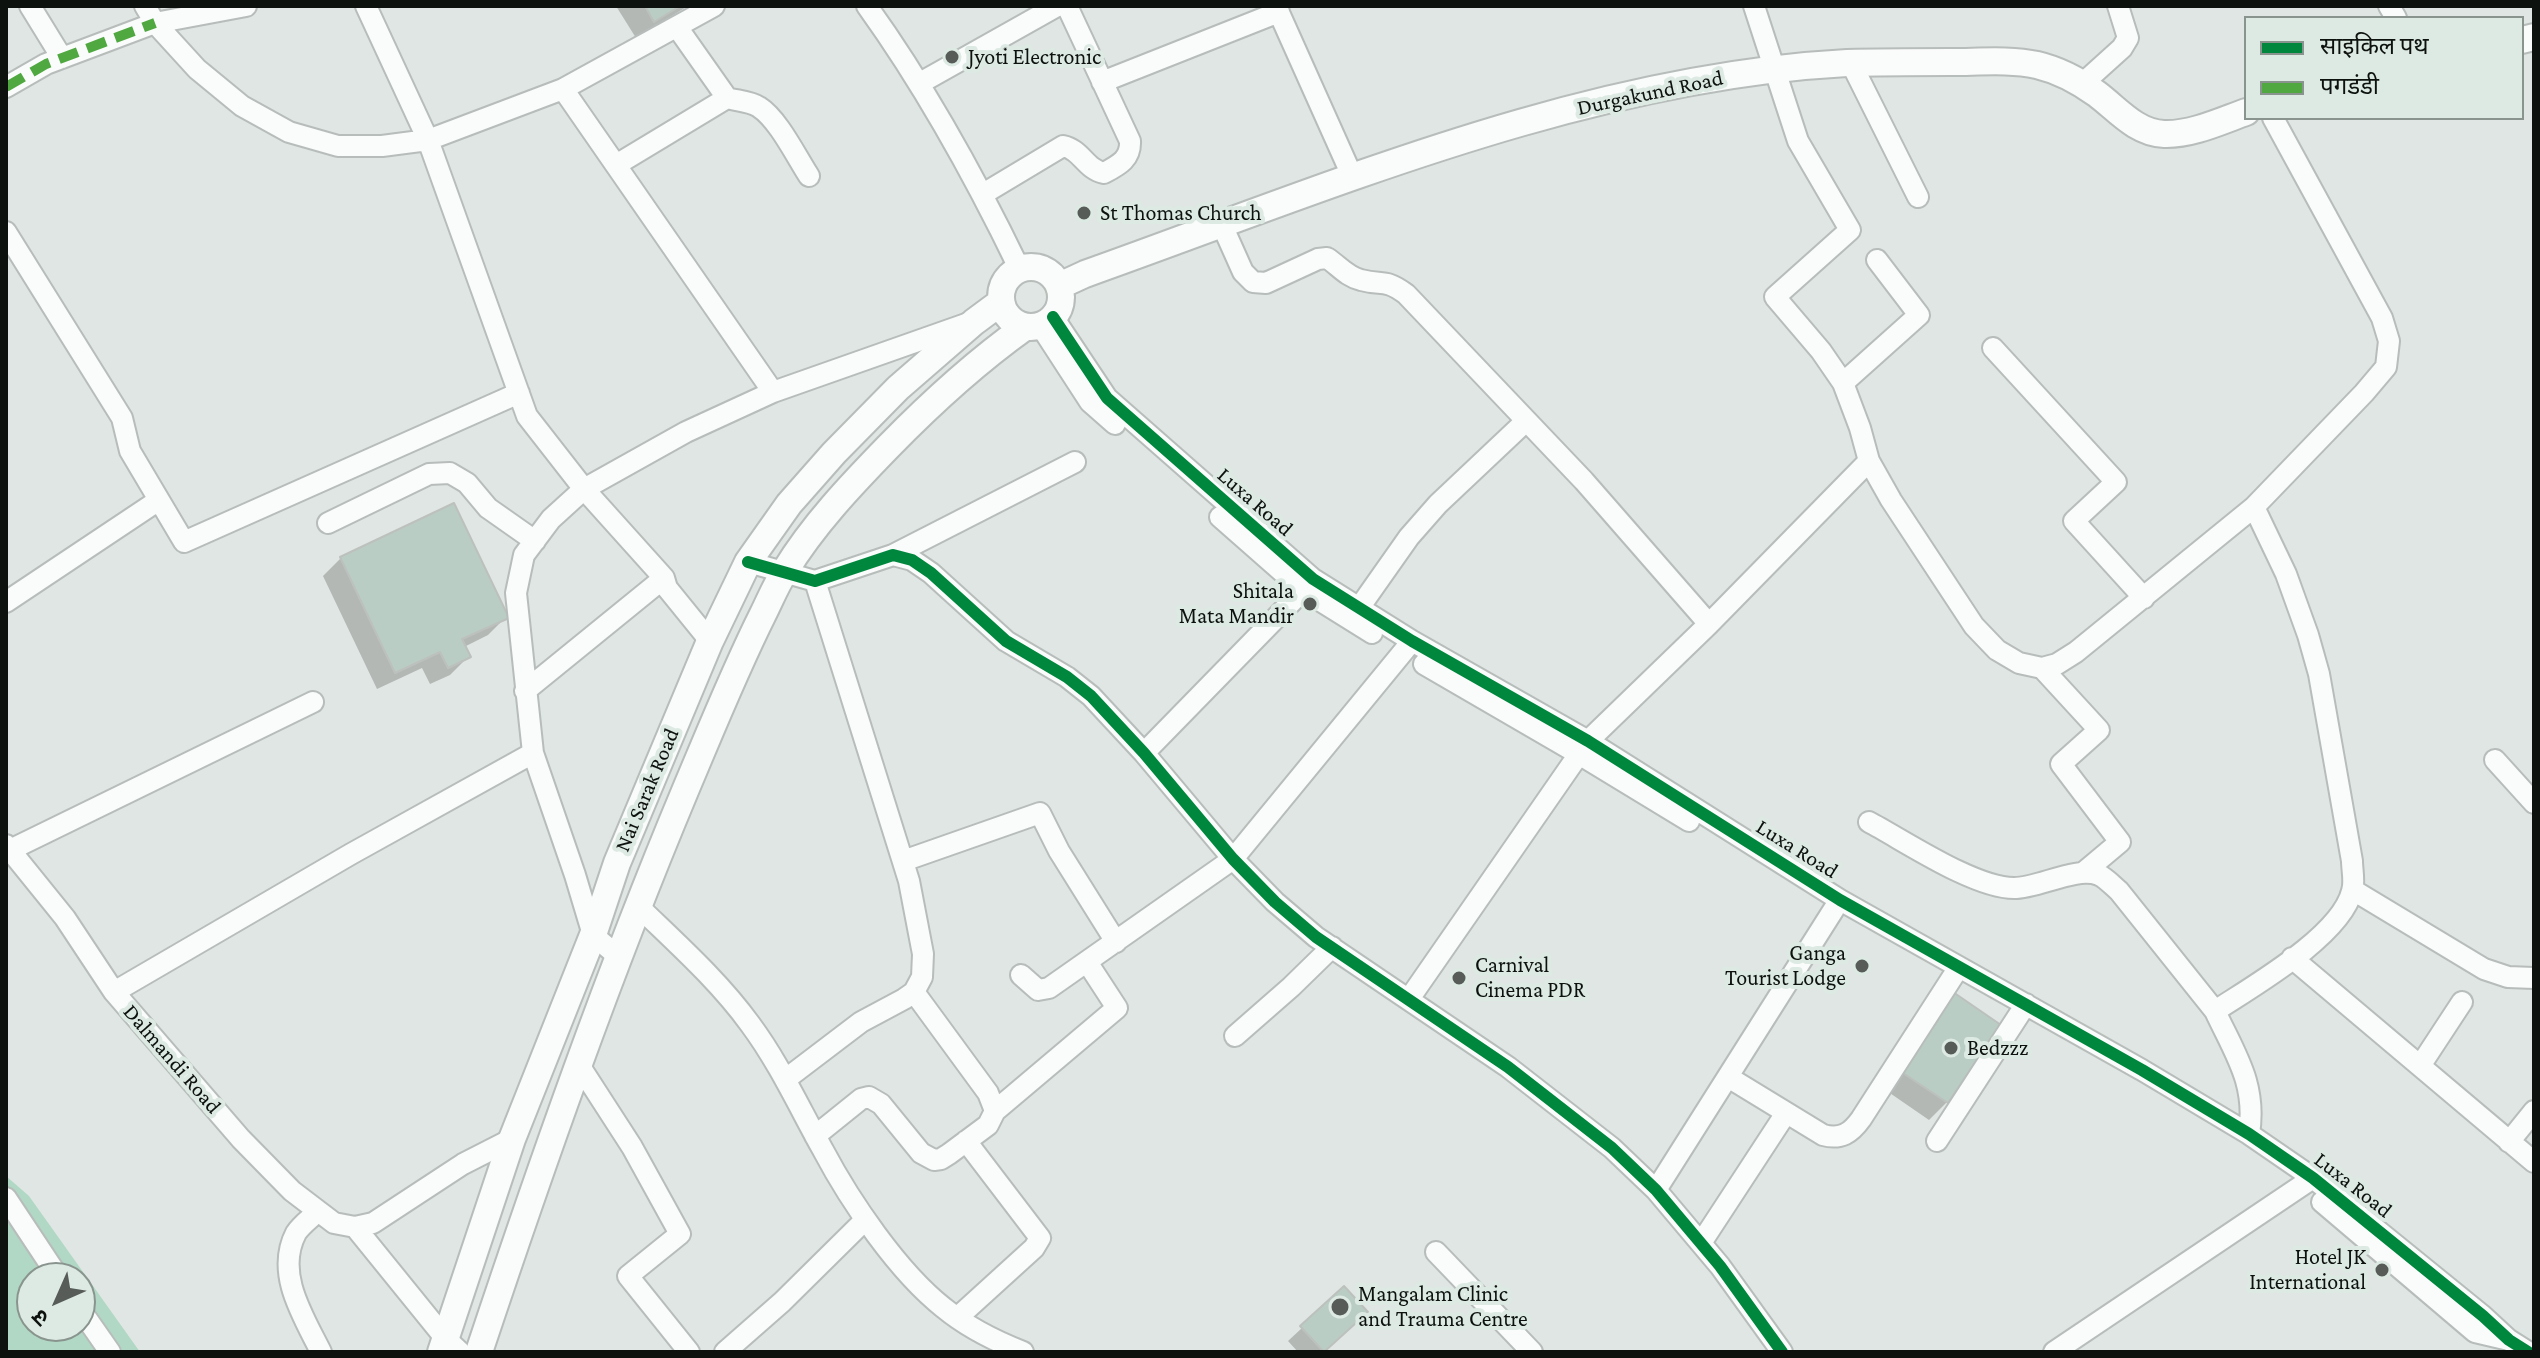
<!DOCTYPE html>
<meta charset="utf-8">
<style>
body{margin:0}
#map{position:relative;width:2540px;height:1358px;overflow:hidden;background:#e0e6e3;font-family:"Crimson Pro","Noto Sans Devanagari",serif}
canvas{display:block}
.frame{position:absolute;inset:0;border:8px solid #0d120f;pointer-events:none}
.legend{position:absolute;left:2244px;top:16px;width:280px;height:104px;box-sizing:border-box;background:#dceae3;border:2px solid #89948e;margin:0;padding:10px 14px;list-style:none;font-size:24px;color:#0d120f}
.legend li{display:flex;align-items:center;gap:16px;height:40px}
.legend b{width:40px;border:2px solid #89948e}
.north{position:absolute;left:16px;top:1262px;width:80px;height:80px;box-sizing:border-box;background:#dceae3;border:2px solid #89948e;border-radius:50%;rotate:225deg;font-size:22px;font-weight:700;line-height:32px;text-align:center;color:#0d120f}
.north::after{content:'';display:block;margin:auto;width:28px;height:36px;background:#575c59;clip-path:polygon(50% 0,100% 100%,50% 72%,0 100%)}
</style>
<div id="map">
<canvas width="2540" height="1358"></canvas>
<div class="frame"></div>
<ul class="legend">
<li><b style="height:10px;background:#00873e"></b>साइकिल पथ</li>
<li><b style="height:10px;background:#50a841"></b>पगडंडी</li>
</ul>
<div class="north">उ</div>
</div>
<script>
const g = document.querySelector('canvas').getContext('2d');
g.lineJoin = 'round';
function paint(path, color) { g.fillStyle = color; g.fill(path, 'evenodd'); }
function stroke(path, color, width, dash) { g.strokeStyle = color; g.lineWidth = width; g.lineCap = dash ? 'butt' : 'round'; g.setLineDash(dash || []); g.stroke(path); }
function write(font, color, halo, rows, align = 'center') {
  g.font = font + ' "Crimson Pro",serif'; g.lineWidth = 8; g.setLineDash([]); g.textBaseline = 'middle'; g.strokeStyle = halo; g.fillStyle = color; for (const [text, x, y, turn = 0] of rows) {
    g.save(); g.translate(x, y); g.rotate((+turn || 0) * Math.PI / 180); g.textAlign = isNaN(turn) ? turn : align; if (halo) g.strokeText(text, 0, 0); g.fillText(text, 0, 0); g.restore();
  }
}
paint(new Path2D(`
 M 6,1176 L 29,1196 L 140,1352 L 6,1352 ZM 32,1278 L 80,1278 L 80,1326 L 32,1326 Z`), '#b1d8c5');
paint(new Path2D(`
 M 616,6 L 688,6 L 636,38 Z
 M 341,558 L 506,617 L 488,635 L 464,647 L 468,657 L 450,675 L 430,684 L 422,668 L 377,689 L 323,576 Z
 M 1935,1012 L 1947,1102 L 1929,1120 L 1884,1089 Z
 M 1344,1289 L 1352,1325 L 1323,1352 L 1298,1352 L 1288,1341 Z`), '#0003');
const building = new Path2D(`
 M 645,6 L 680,6 L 654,22 Z
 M 454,503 L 509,618 L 462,639 L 471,657 L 448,668 L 440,652 L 395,673 L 340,557 Z
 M 1953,992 L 2001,1025 L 1948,1103 L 1900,1071 Z
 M 1344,1286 L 1368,1312 L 1324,1352 L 1300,1326 Z`);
paint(building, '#bacdc4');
stroke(building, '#bcc1be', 2);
const minor = new Path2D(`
 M 30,6 L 62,58
 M 145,6 L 155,23 L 197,69 L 242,106 L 289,132 L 338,146 L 382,146 L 428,140 L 563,89 L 714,6
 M 366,6 L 428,140 L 527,416 L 584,489 L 664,578 L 667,588 L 710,641
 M 867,6 C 926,88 975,177 1019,268
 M 1276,6 L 1353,178
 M 1754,6 L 1798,141 L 1850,230 L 1775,297 L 1821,351 L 1843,383 L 1860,428 L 1869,461 L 1891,500 L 1974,626 L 1997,650 L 2019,663 L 2042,668 L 2057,664 L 2076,652 L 2254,507
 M 2389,6 L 2396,18
 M 677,27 L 727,98 C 737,101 750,101 759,107 C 778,119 796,156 809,176
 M 1851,63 L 1918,197
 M 1102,82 L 1279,12
 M 920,83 L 1057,6
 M 2081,85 L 2122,48 L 2128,38 L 2118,6
 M 6,87 L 46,64 L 155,23 L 246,6
 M 563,89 L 773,392
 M 616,165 L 727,98
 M 983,194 L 1063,146 C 1082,150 1085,169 1104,173 C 1119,165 1131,159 1130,141 L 1067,6
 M 1222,225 L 1243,272 L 1253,282 L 1266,283 L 1318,259 L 1327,258 C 1338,265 1347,277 1361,280 C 1383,286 1384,278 1406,294 L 1584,481 L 1709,624
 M 6,232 L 122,418 L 130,451 L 184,542 L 519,393
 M 1053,317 L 1107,398 L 1313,579 L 1412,641 L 1588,741 L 1840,900 L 2142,1070 L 2249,1134 L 2313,1178 L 2483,1316 L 2509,1340 L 2528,1352
 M 1040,325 L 1090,402 L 1115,424
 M 1993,348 L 2116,482 L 2074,521 L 2144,598
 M 1843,383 L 1919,315 L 1877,260
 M 1220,517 L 1303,590 L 1372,633
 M 328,523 L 429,474 L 450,473 L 467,483 L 488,508 L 535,541
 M 893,555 L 1075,462
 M 748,562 L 815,581 L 893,555 L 912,560 L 931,573 L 1006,641 L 1067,677 L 1091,696 L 1144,753 L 1233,859 L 1275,902 L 1316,937 L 1508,1067 L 1612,1148 L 1656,1190 L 1720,1266 L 1782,1352
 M 6,602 L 159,500
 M 1359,608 L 1409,537 L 1438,504 L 1526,421
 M 1424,664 L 1579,754 L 1689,821
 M 2042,668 L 2099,730 L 2061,764 L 2120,842 L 2083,873
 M 525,691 L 664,578
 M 1144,753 L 1311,582
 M 2495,760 L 2534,803
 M 1869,822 C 1905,841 1974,888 2014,888 C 2039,888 2076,866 2099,875 C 2106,878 2113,886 2119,891 L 2215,1011
 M 6,845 L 65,918 L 114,992 L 241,1139 L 292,1191 L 334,1223 L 355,1227 L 373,1223 L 463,1164 L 512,1139
 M 10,850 L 313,702
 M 903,861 L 1040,813 L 1059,851 L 1116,942
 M 2353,890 L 2484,969 L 2508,977 L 2534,978
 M 637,905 C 676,943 718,980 750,1024 C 779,1063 799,1107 823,1150 C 850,1201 898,1272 944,1308 C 967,1327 995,1341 1023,1352
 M 620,958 L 593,935 L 575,875 L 533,753 L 516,593 L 524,555 L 551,519 L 584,489 L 686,432 L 773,392 L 966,324
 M 2292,958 L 2534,1162
 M 1021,975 L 1038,990 L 1049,988 L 1233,859 L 1412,641
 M 114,992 L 351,854 L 533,753
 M 1409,999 L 1588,741 L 1709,624 L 1869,461
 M 1235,1036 L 1291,987 L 1332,947
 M 579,1065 L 632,1147 L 680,1234 L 628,1276 L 689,1352
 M 2420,1066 L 2462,1002
 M 1728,1077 L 1823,1135 C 1841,1140 1851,1133 1861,1119 L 1959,967
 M 786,1079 L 861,1022 L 904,999 L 914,992 L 922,977 L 923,954 L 909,881 L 815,581
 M 995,1111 L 1117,1008 L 1087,962
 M 2249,1134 C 2257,1084 2235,1054 2215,1011 C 2253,986 2341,936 2352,891 C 2355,882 2352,870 2352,861 L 2319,674 L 2308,635 L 2286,574 L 2254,507 L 2364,393 L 2386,367 L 2389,341 L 2382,318 L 2273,118
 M 815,1136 L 861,1099 L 869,1097 L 881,1104 L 921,1153 L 934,1160 L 941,1159 L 949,1154 L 988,1125 L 995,1111 L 988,1093 L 914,992
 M 1937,1141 L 2026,1004
 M 2509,1142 L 2534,1111
 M 1656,1190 L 1834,909
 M 6,1198 L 59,1278
 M 2322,1202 L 2475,1332 L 2509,1340
 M 318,1211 C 311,1218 301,1225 296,1233 C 275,1273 303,1316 321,1352
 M 355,1227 L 445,1338 L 460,1352
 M 1701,1243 L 1786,1113
 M 1436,1252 L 1532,1352
 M 80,1309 L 110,1352
 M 957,1318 L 1034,1248 L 1040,1238 L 966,1141
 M 725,1352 L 782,1302 L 865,1220
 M 2054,1352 L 2313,1178`);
const major = new Path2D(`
 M 2522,40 L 2534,37
 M1001 297a30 30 0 1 1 60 0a30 30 0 1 1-60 0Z
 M 1059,286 L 1085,274 C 1329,187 1586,77 1847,63 C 1882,62 1917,62 1951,62 C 1979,62 2010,59 2037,65 C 2058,70 2079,81 2097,94 C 2117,109 2136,133 2164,134 C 2191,135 2221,121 2246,112
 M 441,1352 L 512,1139 L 593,935 L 617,863 L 710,641 L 748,562 L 789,504 L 834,453 L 898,388 L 974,322 L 1001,302
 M 479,1352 C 542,1163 608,975 685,791 C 710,732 734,672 763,614 C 770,600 776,585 785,571 C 813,525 851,485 889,446 C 931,403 976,362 1025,327`);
stroke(minor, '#b7bdba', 24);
stroke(major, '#b7bdba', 30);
stroke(minor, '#fafbfb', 20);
stroke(major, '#fafbfb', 26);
stroke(new Path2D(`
 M 6,87 L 46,64 L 155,23`), '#50a841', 10, [20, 10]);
stroke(new Path2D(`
 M 1053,317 L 1107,398 L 1313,579 L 1412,641 L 1588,741 L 1840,900 L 2142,1070 L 2249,1134 L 2313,1178 L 2483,1316 L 2509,1340 L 2528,1352
 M 748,562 L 815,581 L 893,555 L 912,560 L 931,573 L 1006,641 L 1067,677 L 1091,696 L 1144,753 L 1233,859 L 1275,902 L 1316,937 L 1508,1067 L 1612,1148 L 1656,1190 L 1720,1266 L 1782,1352`), '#00873e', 12);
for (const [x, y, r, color] of [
 [952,57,8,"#575c59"],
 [1084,213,8,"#575c59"],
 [1310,604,8,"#575c59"],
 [1862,966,8,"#575c59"],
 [1459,978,8,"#575c59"],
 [1951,1048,8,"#575c59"],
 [2382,1270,8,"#575c59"],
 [1340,1307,10,"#575c59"]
]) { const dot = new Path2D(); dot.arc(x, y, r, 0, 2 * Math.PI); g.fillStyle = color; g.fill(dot); stroke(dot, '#dceae3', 3); }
write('22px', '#0d120f', '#dceae3', [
 ["Jyoti Electronic",968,57],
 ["St Thomas Church",1100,213],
 ["Shitala",1294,591,"right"],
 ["Mata Mandir",1294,616,"right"],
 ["Ganga",1846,953,"right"],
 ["Tourist Lodge",1846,978,"right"],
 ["Carnival",1475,965],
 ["Cinema PDR",1475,990],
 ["Bedzzz",1967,1048],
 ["Hotel JK",2366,1257,"right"],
 ["International",2366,1282,"right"],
 ["Mangalam Clinic",1358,1294],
 ["and Trauma Centre",1358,1319]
], 'left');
write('22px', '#0d120f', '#dceae3', [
 ["Durgakund Road",1650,93,-12],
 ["Luxa Road",1255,502,41],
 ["Nai Sarak Road",647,790,-67],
 ["Luxa Road",1797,849,32],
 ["Dalmandi Road",172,1059,49],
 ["Luxa Road",2353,1185,38]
]);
</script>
